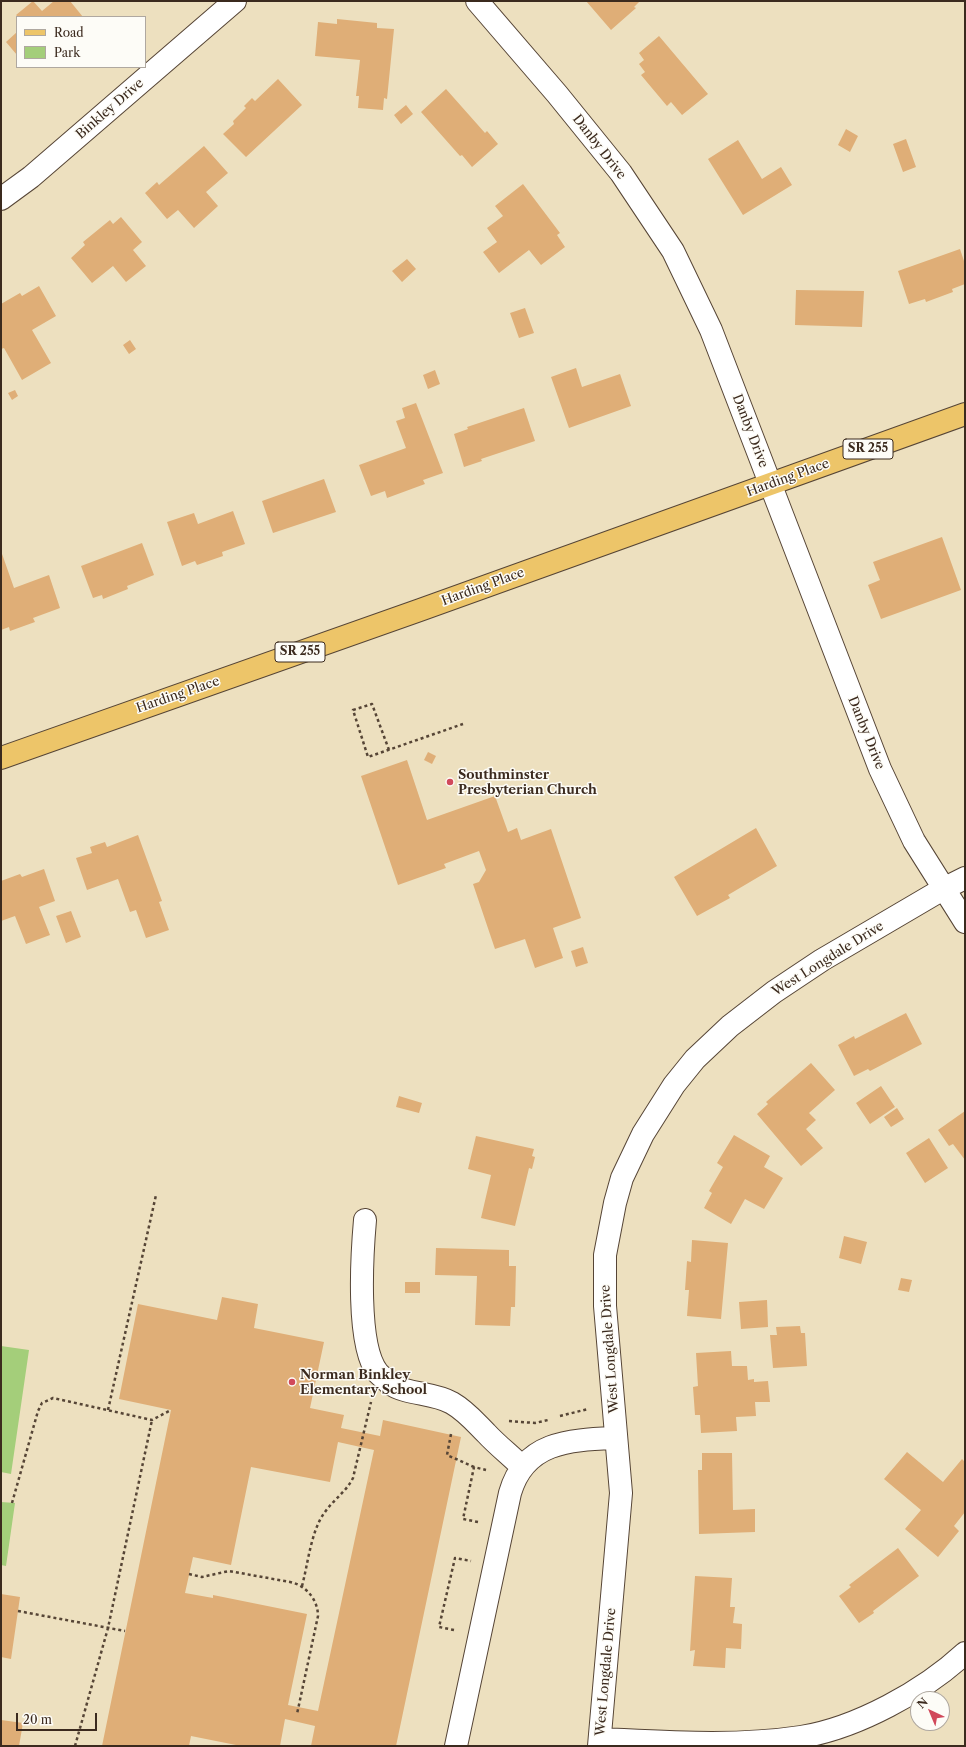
<!DOCTYPE html>
<style>
body{margin:0}
#map{position:relative;width:966px;height:1747px;overflow:hidden;background:#ede0bf;font-family:"Libre Caslon Text",serif}
canvas{display:block}
.frame{position:absolute;inset:0;border:2px solid #3b2a1e;pointer-events:none}
.legend{position:absolute;left:16px;top:16px;width:130px;height:52px;box-sizing:border-box;background:#fdfcf7;border:1px solid #afa8a0;margin:0;padding:5px 7px;list-style:none;font-size:12px;color:#3b2a1e}
.legend li{display:flex;align-items:center;gap:8px;height:20px}
.legend b{width:20px;border:1px solid #afa8a0}
.north{position:absolute;left:910px;top:1691px;width:40px;height:40px;box-sizing:border-box;background:#fdfcf7;border:1px solid #afa8a0;border-radius:50%;rotate:316deg;font-size:11px;font-weight:700;line-height:16px;text-align:center;color:#3b2a1e}
.north::after{content:'';display:block;margin:auto;width:14px;height:18px;background:#d1495b;clip-path:polygon(50% 0,100% 100%,50% 72%,0 100%)}
.scale{position:absolute;left:16px;top:1713px;width:81px;height:18px;box-sizing:border-box;border:2px solid #3b2a1e;border-top:0;padding-left:5px;font-size:12px;line-height:14px;white-space:nowrap;color:#3b2a1e;-webkit-text-stroke:3px #fdfcf7;paint-order:stroke}
</style>
<div id="map">
<canvas width="966" height="1747"></canvas>
<div class="frame"></div>
<ul class="legend">
<li><b style="height:5px;background:#edc569"></b>Road</li>
<li><b style="height:11px;background:#a4ce7a"></b>Park</li>
</ul>
<div class="north">N</div>
<div class="scale">20 m</div>
</div>
<script>
const g = document.querySelector('canvas').getContext('2d');
g.lineJoin = 'round';
function paint(path, color) { g.fillStyle = color; g.fill(path, 'evenodd'); }
function stroke(path, color, width, dash) { g.strokeStyle = color; g.lineWidth = width; g.lineCap = dash ? 'butt' : 'round'; g.setLineDash(dash || []); g.stroke(path); }
function write(font, color, halo, rows, align = 'center') {
  g.font = font + ' "Libre Caslon Text",serif'; g.lineWidth = 3; g.setLineDash([]); g.textBaseline = 'middle'; g.strokeStyle = halo; g.fillStyle = color; for (const [text, x, y, turn = 0] of rows) {
    g.save(); g.translate(x, y); g.rotate((+turn || 0) * Math.PI / 180); g.textAlign = isNaN(turn) ? turn : align; if (halo) g.strokeText(text, 0, 0); g.fillText(text, 0, 0); g.restore();
  }
}
paint(new Path2D(`
 M 1,1346 L 29,1350 L 11,1474 L 1,1472 Z
 M 1,1502 L 15,1503 L 6,1566 L 1,1565 Z`), '#a4ce7a');
paint(new Path2D(`
 M 33,1 L 42,11 L 54,1 L 70,1 L 83,17 L 18,17 L 16,15 Z
 M 586,1 L 640,1 L 634,7 L 636,8 L 611,30 Z
 M 337,19 L 377,23 L 377,28 L 394,29 L 387,99 L 384,98 L 383,110 L 358,108 L 359,96 L 356,96 L 360,60 L 315,56 L 318,22 L 337,24 Z
 M 17,32 L 17,55 L 6,42 Z
 M 659,36 L 708,94 L 682,115 L 671,102 L 667,106 L 641,75 L 645,72 L 639,64 L 644,60 L 639,53 Z
 M 278,79 L 302,105 L 246,157 L 223,134 L 234,124 L 233,121 L 246,108 L 244,106 L 252,98 L 255,101 Z
 M 446,89 L 485,133 L 487,131 L 498,144 L 472,167 L 462,155 L 460,156 L 421,112 Z
 M 406,105 L 413,114 L 401,124 L 394,115 Z
 M 846,129 L 858,136 L 850,152 L 838,145 Z
 M 906,139 L 916,167 L 903,172 L 893,144 Z
 M 738,140 L 762,179 L 781,167 L 792,185 L 743,215 L 708,159 Z
 M 204,146 L 228,173 L 206,192 L 218,206 L 194,228 L 178,210 L 167,219 L 145,193 L 157,182 L 159,185 Z
 M 523,184 L 560,233 L 557,235 L 565,247 L 541,265 L 529,250 L 499,273 L 483,252 L 497,242 L 487,228 L 503,216 L 495,206 Z
 M 121,217 L 142,242 L 133,250 L 146,266 L 126,282 L 113,266 L 92,283 L 71,258 L 85,245 L 83,242 L 110,220 L 113,224 Z
 M 960,249 L 965,264 L 965,284 L 952,289 L 953,292 L 926,302 L 925,299 L 909,304 L 898,271 Z
 M 407,259 L 416,269 L 402,282 L 392,271 Z
 M 39,286 L 56,316 L 32,330 L 51,363 L 22,380 L 4,348 L 1,349 L 1,304 L 20,293 L 22,296 Z
 M 796,290 L 864,291 L 862,327 L 795,325 Z
 M 525,308 L 534,333 L 519,338 L 510,313 Z
 M 130,340 L 136,349 L 129,354 L 123,345 Z
 M 576,368 L 582,387 L 620,374 L 631,406 L 569,428 L 551,377 Z
 M 435,370 L 440,384 L 428,389 L 423,375 Z
 M 15,390 L 18,396 L 12,400 L 8,393 Z
 M 416,403 L 443,473 L 423,480 L 425,484 L 387,498 L 385,491 L 371,496 L 359,465 L 406,448 L 396,421 L 405,418 L 402,408 Z
 M 524,408 L 535,441 L 481,459 L 482,461 L 464,467 L 454,434 L 468,429 L 467,427 Z
 M 324,479 L 336,512 L 273,533 L 262,501 Z
 M 233,511 L 245,544 L 222,552 L 223,556 L 197,565 L 195,561 L 182,566 L 167,522 L 194,513 L 198,524 Z
 M 942,537 L 961,590 L 881,619 L 868,585 L 880,580 L 873,562 Z
 M 142,543 L 154,575 L 127,586 L 128,589 L 103,599 L 102,595 L 93,598 L 81,566 Z
 M 1,551 L 14,588 L 49,575 L 60,608 L 33,618 L 35,622 L 10,631 L 9,627 L 1,630 Z
 M 428,752 L 436,756 L 432,764 L 424,760 Z
 M 407,760 L 427,820 L 495,796 L 508,832 L 517,828 L 521,840 L 551,829 L 581,918 L 553,928 L 563,958 L 535,968 L 525,939 L 495,949 L 473,884 L 479,882 L 486,870 L 479,851 L 444,864 L 446,868 L 398,885 L 361,776 Z
 M 756,828 L 777,866 L 728,895 L 730,898 L 697,916 L 674,877 Z
 M 138,835 L 162,901 L 159,902 L 169,930 L 146,938 L 136,910 L 130,912 L 118,879 L 87,890 L 76,858 L 92,853 L 90,847 L 105,842 L 107,847 Z
 M 44,869 L 55,901 L 39,907 L 50,935 L 26,944 L 15,916 L 1,921 L 1,881 L 20,874 L 22,877 Z
 M 71,911 L 81,937 L 66,943 L 56,916 Z
 M 583,947 L 588,963 L 576,967 L 571,951 Z
 M 906,1013 L 922,1044 L 870,1071 L 868,1069 L 854,1076 L 838,1045 L 854,1036 L 855,1039 Z
 M 811,1063 L 835,1090 L 809,1113 L 816,1120 L 806,1129 L 823,1148 L 801,1166 L 757,1114 L 768,1104 L 766,1102 Z
 M 881,1086 L 895,1107 L 870,1124 L 856,1103 Z
 M 399,1096 L 422,1103 L 419,1113 L 396,1107 Z
 M 897,1108 L 904,1119 L 891,1127 L 884,1117 Z
 M 965,1111 L 965,1160 L 953,1144 L 949,1146 L 938,1130 Z
 M 734,1135 L 770,1156 L 764,1167 L 783,1178 L 764,1209 L 745,1199 L 731,1224 L 704,1208 L 712,1193 L 709,1191 L 723,1167 L 717,1163 Z
 M 476,1136 L 534,1149 L 532,1156 L 535,1157 L 532,1169 L 529,1168 L 515,1226 L 481,1218 L 491,1175 L 468,1169 Z
 M 929,1138 L 948,1168 L 925,1183 L 906,1153 Z
 M 844,1236 L 867,1242 L 861,1264 L 839,1258 Z
 M 692,1240 L 728,1243 L 721,1319 L 687,1316 L 689,1290 L 685,1290 L 687,1261 L 691,1262 Z
 M 436,1248 L 509,1250 L 509,1266 L 516,1266 L 515,1307 L 511,1307 L 510,1326 L 475,1325 L 477,1276 L 435,1275 Z
 M 901,1278 L 912,1280 L 909,1292 L 898,1290 Z
 M 405,1282 L 420,1282 L 420,1293 L 405,1293 Z
 M 222,1297 L 258,1304 L 254,1328 L 324,1342 L 310,1408 L 344,1415 L 341,1428 L 380,1436 L 383,1420 L 461,1437 L 396,1746 L 311,1746 L 315,1726 L 285,1719 L 280,1746 L 241,1746 L 191,1736 L 189,1746 L 102,1746 L 171,1410 L 119,1399 L 138,1304 L 217,1320 ZM 338,1442 L 374,1450 L 318,1711 L 288,1705 L 307,1614 L 213,1595 L 213,1598 L 185,1593 L 193,1557 L 231,1565 L 251,1467 L 330,1482 Z
 M 767,1300 L 768,1327 L 741,1329 L 739,1302 Z
 M 800,1326 L 801,1333 L 805,1333 L 807,1366 L 773,1368 L 770,1335 L 777,1335 L 776,1327 Z
 M 731,1351 L 732,1366 L 747,1366 L 748,1380 L 754,1379 L 754,1382 L 768,1381 L 770,1402 L 755,1402 L 756,1416 L 736,1417 L 737,1431 L 701,1433 L 700,1415 L 695,1415 L 693,1387 L 698,1386 L 696,1353 Z
 M 907,1452 L 943,1482 L 962,1459 L 965,1462 L 965,1512 L 954,1526 L 959,1531 L 938,1557 L 905,1529 L 921,1510 L 884,1479 Z
 M 702,1453 L 732,1453 L 733,1510 L 755,1509 L 755,1532 L 699,1534 L 698,1470 L 702,1470 Z
 M 898,1548 L 919,1576 L 873,1611 L 874,1613 L 859,1623 L 839,1596 L 851,1587 L 849,1585 Z
 M 695,1576 L 732,1578 L 730,1607 L 735,1607 L 733,1623 L 742,1624 L 741,1649 L 726,1648 L 725,1668 L 693,1666 L 695,1650 L 690,1651 Z
 M 1,1594 L 20,1597 L 11,1659 L 1,1657 Z
 M 1,1720 L 23,1723 L 19,1746 L 1,1746 Z`), '#dfae77');
const minor = new Path2D(`
 M 477,1 L 557,94 L 621,173 L 673,251 L 711,330 L 880,769 L 914,841 L 965,922
 M 1,199 L 31,177 L 235,1
 M 365,1220 C 362,1254 356,1346 378,1373 C 381,1376 386,1380 389,1383 C 406,1395 433,1392 452,1403 C 466,1411 475,1422 486,1433 C 497,1445 510,1455 521,1466
 M 601,1739 C 667,1742 735,1747 801,1737 C 857,1728 924,1691 965,1653
 M 456,1746 L 510,1493 C 525,1441 570,1440 616,1438
 M 599,1746 L 621,1493 L 605,1306 L 605,1255 L 615,1203 L 622,1178 L 643,1134 L 674,1085 L 695,1059 L 730,1026 L 774,992 L 822,960 L 943,889 L 965,878`);
const major = new Path2D(`
 M 1,758 L 420,610 L 965,414`);
stroke(minor, '#564536', 24);
stroke(major, '#564536', 24);
stroke(new Path2D(`
 M 389,750 L 372,704 L 353,710 L 368,757 L 463,724
 M 108,1410 L 156,1195
 M 560,1416 L 588,1409
 M 509,1421 L 535,1423 L 548,1420
 M 451,1434 L 447,1455 L 474,1467
 M 12,1503 L 38,1411 L 42,1403 L 53,1398 L 152,1420 L 171,1410
 M 478,1522 L 463,1519 L 474,1467 L 486,1470
 M 189,1574 L 202,1577 L 229,1571 L 290,1582 C 306,1585 318,1600 318,1616 L 297,1714
 M 302,1586 C 308,1564 311,1530 325,1512 C 334,1499 346,1492 353,1478 L 371,1402
 M 18,1611 L 125,1631
 M 454,1630 L 439,1627 L 455,1558 L 471,1561
 M 75,1746 L 108,1628 L 152,1420`), '#564536', 2.5, [3, 3]);
stroke(minor, '#fff', 22);
stroke(major, '#edc569', 22);
for (const [x, y, r, color] of [
 [450,782,4,"#d1495b"],
 [292,1382,4,"#d1495b"]
]) { const dot = new Path2D(); dot.arc(x, y, r, 0, 2 * Math.PI); g.fillStyle = color; g.fill(dot); stroke(dot, '#fdfcf7', 1.5); }
for (const [x, y, w] of [
 [868,449,50],
 [300,652,50]
]) { const box = new Path2D(); box.roundRect(x - w / 2, y - 10, w, 20, 3); g.fillStyle = '#fdfcf7'; g.fill(box); stroke(box, '#3b2a1e', 1); }
write('bold 12px', '#3b2a1e', null, [
 ["SR 255",868,449],
 ["SR 255",300,652]
]);
write('13px', '#3b2a1e', '#fdfcf7', [
 ["Binkley Drive",110,109,-41],
 ["Danby Drive",599,147,52],
 ["Danby Drive",750,431,69],
 ["Harding Place",788,478,-20],
 ["Harding Place",483,587,-20],
 ["Harding Place",178,695,-19],
 ["Danby Drive",866,733,68],
 ["West Longdale Drive",828,959,-32],
 ["West Longdale Drive",610,1349,-94],
 ["West Longdale Drive",606,1672,-85]
]);
write('bold 13px', '#3b2a1e', '#fdfcf7', [
 ["Southminster",458,775],
 ["Presbyterian Church",458,790],
 ["Norman Binkley",300,1375],
 ["Elementary School",300,1390]
], 'left');
</script>
